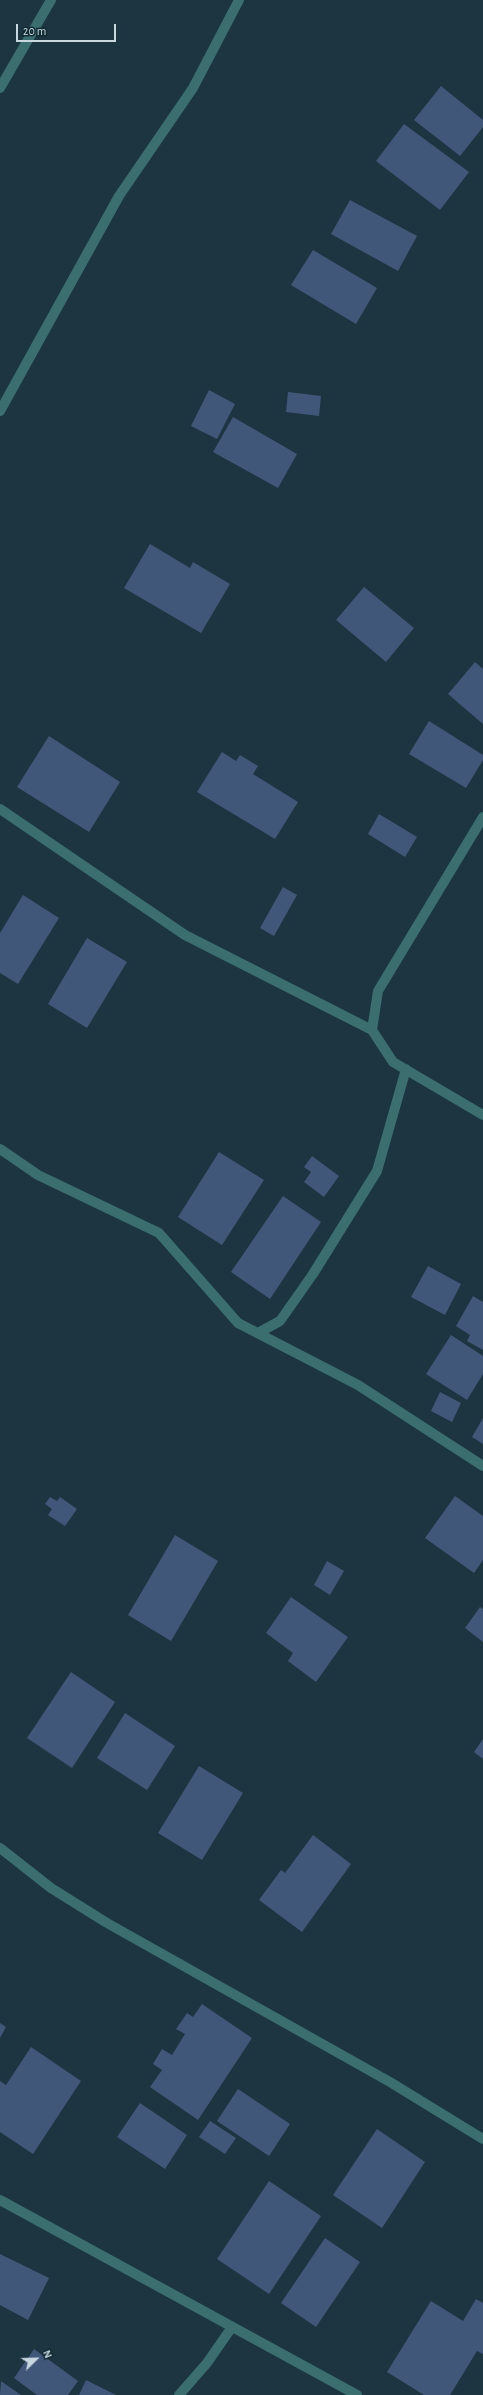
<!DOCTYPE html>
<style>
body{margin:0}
#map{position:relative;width:483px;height:2395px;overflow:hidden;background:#1c3540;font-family:"Alegreya Sans",sans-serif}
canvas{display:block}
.north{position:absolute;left:16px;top:2339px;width:40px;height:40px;-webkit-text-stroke:3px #112b35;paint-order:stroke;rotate:67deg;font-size:11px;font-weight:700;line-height:16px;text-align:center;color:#c9d7de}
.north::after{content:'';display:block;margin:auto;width:14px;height:18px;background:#c9d7de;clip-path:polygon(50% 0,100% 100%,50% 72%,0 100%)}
.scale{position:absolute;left:16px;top:24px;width:100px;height:18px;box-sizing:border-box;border:2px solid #c9d7de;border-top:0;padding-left:5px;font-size:12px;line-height:14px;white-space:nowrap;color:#c9d7de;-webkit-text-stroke:3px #112b35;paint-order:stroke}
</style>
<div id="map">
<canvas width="483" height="2395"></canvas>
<div class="north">N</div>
<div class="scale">20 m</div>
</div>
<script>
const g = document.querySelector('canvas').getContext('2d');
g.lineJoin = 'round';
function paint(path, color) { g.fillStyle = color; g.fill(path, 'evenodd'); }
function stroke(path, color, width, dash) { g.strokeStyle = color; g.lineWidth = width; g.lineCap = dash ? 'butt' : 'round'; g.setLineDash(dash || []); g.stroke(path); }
paint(new Path2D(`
 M 441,86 L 483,120 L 483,127 L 460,156 L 414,120 Z
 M 404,124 L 469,172 L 440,210 L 376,161 Z
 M 350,200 L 417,236 L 398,271 L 331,234 Z
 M 313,250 L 377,288 L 356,324 L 291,285 Z
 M 209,390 L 235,404 L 217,439 L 191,426 Z
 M 288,392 L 321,396 L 319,416 L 286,412 Z
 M 233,417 L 297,454 L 278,488 L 213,452 Z
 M 150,544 L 190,568 L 193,562 L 230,584 L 201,633 L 124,588 Z
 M 364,587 L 414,628 L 386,662 L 336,620 Z
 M 475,662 L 483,669 L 483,724 L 448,694 Z
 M 429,721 L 483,755 L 483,760 L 466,788 L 409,754 Z
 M 49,736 L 120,782 L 89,832 L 17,787 Z
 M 222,752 L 236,761 L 240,755 L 258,766 L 253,774 L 298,802 L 275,839 L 197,792 Z
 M 379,814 L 417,837 L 405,857 L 368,834 Z
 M 283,887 L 297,895 L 274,936 L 260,928 Z
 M 23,895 L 59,918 L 18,984 L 0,973 L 0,933 Z
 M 87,938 L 127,962 L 87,1028 L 48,1004 Z
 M 219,1152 L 264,1180 L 222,1245 L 178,1217 Z
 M 312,1156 L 339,1176 L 324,1197 L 304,1182 L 311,1172 L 304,1167 Z
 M 283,1196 L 321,1222 L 270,1299 L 231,1272 Z
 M 428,1266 L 461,1284 L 445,1315 L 411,1297 Z
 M 473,1296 L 483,1302 L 483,1350 L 467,1341 L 470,1335 L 456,1326 Z
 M 451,1335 L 483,1356 L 483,1374 L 467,1400 L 426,1374 Z
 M 440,1392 L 461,1403 L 452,1422 L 431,1411 Z
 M 483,1418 L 483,1444 L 472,1437 Z
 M 455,1496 L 483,1516 L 483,1560 L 474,1573 L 425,1538 Z
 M 50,1497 L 57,1501 L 60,1497 L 77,1509 L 65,1526 L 48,1515 L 52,1509 L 45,1504 Z
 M 175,1535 L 218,1561 L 171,1641 L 128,1615 Z
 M 327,1561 L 344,1571 L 330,1595 L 314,1585 Z
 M 291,1597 L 348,1637 L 316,1682 L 288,1661 L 293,1653 L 266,1633 Z
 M 480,1607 L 483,1609 L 483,1642 L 465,1628 Z
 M 71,1672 L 115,1702 L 72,1768 L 27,1738 Z
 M 125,1713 L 175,1746 L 147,1790 L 97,1758 Z
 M 483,1739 L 483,1759 L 474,1752 Z
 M 199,1766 L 243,1793 L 202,1860 L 158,1833 Z
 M 313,1835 L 351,1864 L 302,1932 L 259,1900 L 281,1870 L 285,1873 Z
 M 202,2004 L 252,2038 L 198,2120 L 150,2087 L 162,2070 L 153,2064 L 162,2049 L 172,2055 L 185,2034 L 176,2029 L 187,2013 L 193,2017 Z
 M 0,2023 L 6,2027 L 0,2038 Z
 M 31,2047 L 81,2081 L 33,2154 L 0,2132 L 0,2081 L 6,2085 Z
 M 238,2089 L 290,2124 L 269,2156 L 217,2121 Z
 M 140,2103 L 187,2135 L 165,2169 L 117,2137 Z
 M 210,2121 L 236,2138 L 225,2154 L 199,2137 Z
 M 377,2129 L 425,2162 L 382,2228 L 333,2195 Z
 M 269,2181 L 321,2216 L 269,2294 L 217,2259 Z
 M 325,2238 L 360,2262 L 316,2327 L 281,2303 Z
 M 0,2254 L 49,2278 L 28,2320 L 0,2305 Z
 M 476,2299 L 483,2303 L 483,2354 L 477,2351 L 450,2395 L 424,2395 L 387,2372 L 431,2301 L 463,2321 Z
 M 34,2349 L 78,2381 L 68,2395 L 37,2395 L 14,2378 Z
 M 86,2380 L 116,2395 L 79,2395 Z
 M 1,2381 L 21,2395 L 0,2395 Z`), '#415779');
stroke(new Path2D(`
 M 0,88 L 51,0
 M 0,411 L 119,196 L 193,88 L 239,0
 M 0,809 L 185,935 L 372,1030 L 393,1062 L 483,1115
 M 372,1030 L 378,991 L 483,817
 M 0,1149 L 38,1175 L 159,1233 L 238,1323 L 358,1385 L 483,1466
 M 258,1333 L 280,1321 L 313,1274 L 377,1171 L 406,1069
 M 0,1848 L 51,1888 L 107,1923 L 390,2082 L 483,2139
 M 0,2200 L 357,2395
 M 179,2395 L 207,2363 L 232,2327`), '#3a6e6f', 10);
</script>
